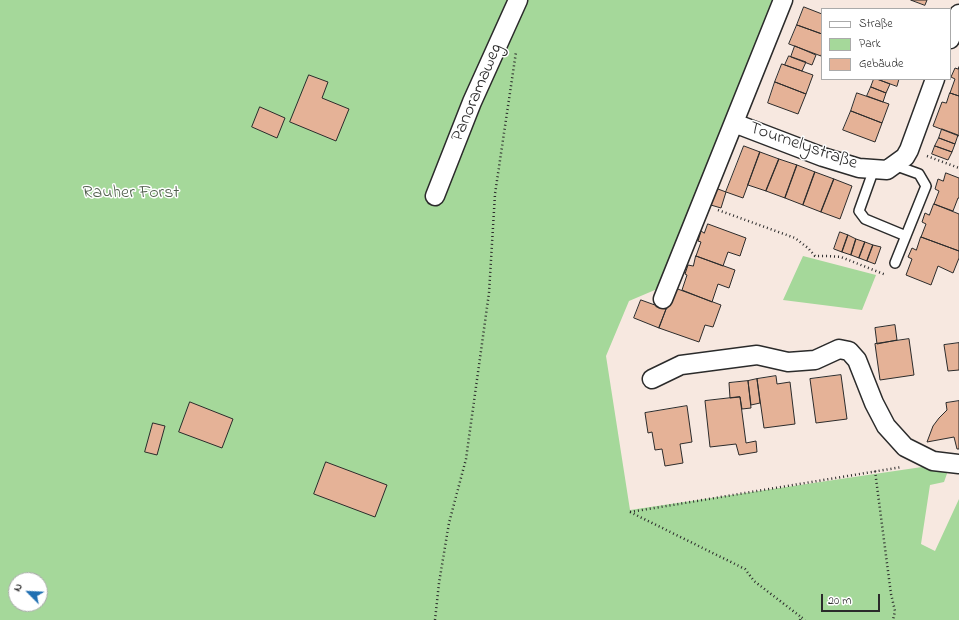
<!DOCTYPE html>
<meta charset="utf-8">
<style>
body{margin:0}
#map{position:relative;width:959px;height:620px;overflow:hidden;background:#f7e8e0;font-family:"Indie Flower",sans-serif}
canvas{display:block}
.legend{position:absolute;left:821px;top:8px;width:130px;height:72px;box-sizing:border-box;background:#fff;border:1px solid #aaa;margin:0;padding:5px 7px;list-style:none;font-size:12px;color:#2b2b2b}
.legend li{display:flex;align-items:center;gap:8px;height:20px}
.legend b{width:20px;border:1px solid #aaa}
.north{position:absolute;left:8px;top:572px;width:40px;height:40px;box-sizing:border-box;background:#fff;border:1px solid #aaa;border-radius:50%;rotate:294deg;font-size:11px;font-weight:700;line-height:16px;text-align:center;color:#2b2b2b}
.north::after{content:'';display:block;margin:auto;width:14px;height:18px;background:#1f6fb2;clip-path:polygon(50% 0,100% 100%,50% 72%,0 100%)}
.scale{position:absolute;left:821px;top:594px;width:59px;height:18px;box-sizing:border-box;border:2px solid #2b2b2b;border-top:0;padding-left:5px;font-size:12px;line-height:14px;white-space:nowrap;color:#2b2b2b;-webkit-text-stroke:3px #fff;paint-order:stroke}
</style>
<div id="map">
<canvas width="959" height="620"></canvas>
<ul class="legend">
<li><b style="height:5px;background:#fff"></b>Straße</li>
<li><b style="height:11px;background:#a5d89a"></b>Park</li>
<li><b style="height:11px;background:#e5b297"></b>Gebäude</li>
</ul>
<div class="north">N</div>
<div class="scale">20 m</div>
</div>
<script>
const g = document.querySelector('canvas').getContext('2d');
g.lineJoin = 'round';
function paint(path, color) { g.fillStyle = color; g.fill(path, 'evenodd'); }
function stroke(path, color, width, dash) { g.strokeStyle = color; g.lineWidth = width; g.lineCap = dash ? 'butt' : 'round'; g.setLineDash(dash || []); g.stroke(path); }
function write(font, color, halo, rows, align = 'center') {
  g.font = font + ' "Indie Flower",sans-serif'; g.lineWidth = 3; g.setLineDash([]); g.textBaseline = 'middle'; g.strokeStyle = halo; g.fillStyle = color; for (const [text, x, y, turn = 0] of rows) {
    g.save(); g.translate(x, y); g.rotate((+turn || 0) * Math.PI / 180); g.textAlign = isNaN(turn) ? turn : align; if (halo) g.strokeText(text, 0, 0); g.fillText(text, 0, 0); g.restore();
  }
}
paint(new Path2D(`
 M 0,0 L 783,0 L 669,284 L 629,301 L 606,356 L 630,510 L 922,467 L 949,468 L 944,482 L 930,485 L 921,544 L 935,551 L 959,499 L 959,620 L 0,620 ZM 16,580 L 40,580 L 40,604 L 16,604 Z
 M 803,256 L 876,275 L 862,310 L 783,300 Z`), '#a5d89a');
const building = new Path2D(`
 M 911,0 L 927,0 L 925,5 Z
 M 804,7 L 822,14 L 822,34 L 797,25 Z
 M 797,25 L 822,34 L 822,52 L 821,56 L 789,44 Z
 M 795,46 L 816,55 L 812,65 L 791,57 Z
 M 789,56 L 806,62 L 802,71 L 785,65 Z
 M 782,64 L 813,75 L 806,94 L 775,82 Z
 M 959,67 L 959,96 L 950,93 L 955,79 L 951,77 L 955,68 L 958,69 Z
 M 309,75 L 328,82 L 322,98 L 349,109 L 336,141 L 290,122 Z
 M 874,79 L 877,79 L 890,84 L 886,93 L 871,87 Z
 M 877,79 L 899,79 L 897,86 Z
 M 775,82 L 806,94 L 798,114 L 768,103 Z
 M 871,87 L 886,93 L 883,102 L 867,96 Z
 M 857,93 L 889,104 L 882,123 L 851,111 Z
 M 950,93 L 959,96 L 959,136 L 933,126 L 942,102 L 946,103 Z
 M 260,107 L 285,118 L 277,138 L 252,127 Z
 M 851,111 L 882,123 L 875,142 L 843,130 Z
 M 942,129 L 958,135 L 955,144 L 939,138 Z
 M 939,138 L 955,144 L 952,152 L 935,146 Z
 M 744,146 L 760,152 L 743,198 L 726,192 Z
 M 935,146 L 952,152 L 948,160 L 932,154 Z
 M 760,152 L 779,159 L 766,191 L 748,185 Z
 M 779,159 L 797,165 L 785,198 L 766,191 Z
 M 797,165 L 815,172 L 803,205 L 785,198 Z
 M 815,172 L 834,179 L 821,212 L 803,205 Z
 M 946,173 L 959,178 L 959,198 L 958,198 L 953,211 L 934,204 L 939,191 L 935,189 L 938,179 L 943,181 Z
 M 834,179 L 852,186 L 840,219 L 821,212 Z
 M 710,186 L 726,192 L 721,208 L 704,203 Z
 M 934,204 L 959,214 L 959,251 L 921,237 L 926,224 L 922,222 L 925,213 L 929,215 Z
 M 708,224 L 746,238 L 740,256 L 728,252 L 723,266 L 696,256 L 701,242 L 698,241 L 701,231 L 704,233 Z
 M 840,232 L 848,235 L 842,252 L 834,249 Z
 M 848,235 L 856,239 L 851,255 L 842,252 Z
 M 921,237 L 959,251 L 959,258 L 953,273 L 938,266 L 931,285 L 906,275 L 912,259 L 908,257 L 912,248 L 916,250 Z
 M 856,239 L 865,242 L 859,258 L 851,255 Z
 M 865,242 L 873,245 L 867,261 L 859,258 Z
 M 873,245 L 881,247 L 875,264 L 867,261 Z
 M 696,256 L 735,270 L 729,288 L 718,284 L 712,302 L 682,290 L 687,275 L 685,274 L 688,265 L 693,266 Z
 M 675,288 L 721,305 L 713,327 L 705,325 L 699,342 L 659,328 Z
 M 641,300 L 666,309 L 659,328 L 634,318 Z
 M 895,325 L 897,340 L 877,344 L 875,328 Z
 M 909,339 L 914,375 L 880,380 L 875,344 Z
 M 959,343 L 959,370 L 948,371 L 944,345 Z
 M 841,375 L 847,419 L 816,423 L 810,379 Z
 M 776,376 L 777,384 L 790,382 L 795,424 L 764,428 L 757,379 Z
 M 757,379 L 760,403 L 751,405 L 748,381 Z
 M 748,381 L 751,408 L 742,409 L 740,397 L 730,398 L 729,383 Z
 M 740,397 L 746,443 L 756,441 L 757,452 L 739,455 L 736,444 L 710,447 L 705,401 Z
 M 959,401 L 959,449 L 957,449 L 954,437 L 927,442 L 933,426 L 939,418 L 947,410 L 946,403 Z
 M 190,402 L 233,419 L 222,448 L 179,432 Z
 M 687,406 L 692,442 L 680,444 L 683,463 L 665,466 L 662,449 L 655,450 L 652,432 L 648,433 L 645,413 Z
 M 153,423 L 165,426 L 157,455 L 145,452 Z
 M 326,462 L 387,485 L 375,517 L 314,494 Z`);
paint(building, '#e5b297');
stroke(building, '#2b2b2b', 1);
const lane = new Path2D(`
 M 894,165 L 919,174 L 926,186 L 895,263
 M 874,169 L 859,211 L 865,219 L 906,236`);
const street = new Path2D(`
 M 950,39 L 959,14
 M 734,123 L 823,157 L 859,168 L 887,170 L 905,157 L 909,150 L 935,79
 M 435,196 L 472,102 L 518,0
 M 663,299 L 783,0
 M 652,379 L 681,365 L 757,355 L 788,362 L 815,360 L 839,349 L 849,351 L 857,360 L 874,403 L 886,426 L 905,447 L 933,461 L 959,464`);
stroke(lane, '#2b2b2b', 12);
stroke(street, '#2b2b2b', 21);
stroke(new Path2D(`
 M 927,156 L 959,168
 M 718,210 L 795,238 L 808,248 L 815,256 L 828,256 L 841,257 L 886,275
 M 875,471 L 891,594 L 895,611 L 893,620
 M 630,512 L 902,467
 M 630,512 L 745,569 L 754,581 L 801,617
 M 435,620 L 439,583 L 449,523 L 466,459 L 489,293 L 495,194 L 516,52
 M 800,620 L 801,617 L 805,620`), '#2b2b2b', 2.5, [1, 3]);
stroke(lane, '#fff', 9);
stroke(street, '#fff', 18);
write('18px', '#2b2b2b', '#fff', [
 ["Panoramaweg",478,93,-67],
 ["Tournelystraße",803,147,19]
]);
write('18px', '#505f4c', '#fff', [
 ["Rauher Forst",131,194]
]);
</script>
